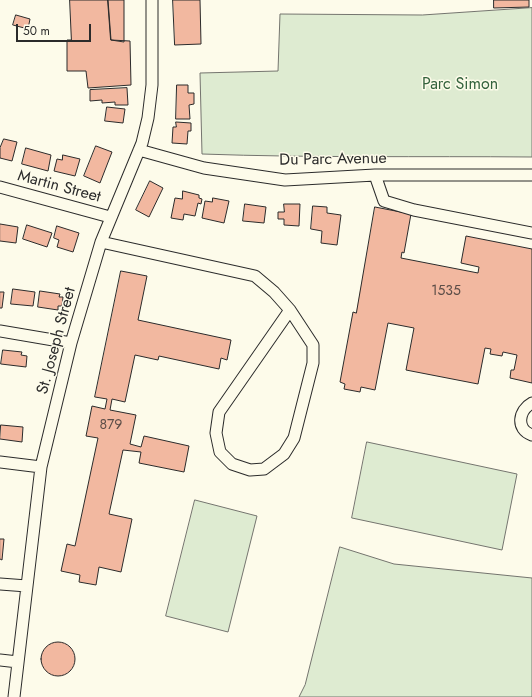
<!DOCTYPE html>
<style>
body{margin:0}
#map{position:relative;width:532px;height:697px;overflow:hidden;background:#fdfbea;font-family:Jost,sans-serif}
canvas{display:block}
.scale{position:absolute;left:16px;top:24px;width:75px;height:18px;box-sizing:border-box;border:2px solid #2b2b2b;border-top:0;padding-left:5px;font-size:12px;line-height:14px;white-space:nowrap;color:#2b2b2b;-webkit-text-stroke:3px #fdfbea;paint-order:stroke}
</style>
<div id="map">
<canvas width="532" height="697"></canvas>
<div class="scale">50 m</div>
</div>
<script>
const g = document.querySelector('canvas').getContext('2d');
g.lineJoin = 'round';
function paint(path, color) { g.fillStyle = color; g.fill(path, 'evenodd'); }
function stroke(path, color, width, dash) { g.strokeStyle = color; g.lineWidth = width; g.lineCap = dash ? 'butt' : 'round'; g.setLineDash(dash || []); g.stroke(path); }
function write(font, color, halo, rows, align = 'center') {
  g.font = font + ' Jost,sans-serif'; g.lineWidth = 3; g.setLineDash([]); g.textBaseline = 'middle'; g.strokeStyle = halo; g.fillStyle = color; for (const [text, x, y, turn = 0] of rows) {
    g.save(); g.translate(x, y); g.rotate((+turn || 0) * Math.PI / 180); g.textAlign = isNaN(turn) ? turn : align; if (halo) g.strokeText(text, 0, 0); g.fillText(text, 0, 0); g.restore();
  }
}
const green = new Path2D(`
 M 532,8 L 532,157 C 422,156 312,158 202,154 L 200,73 L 278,71 L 280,14 L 422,15 Z
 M 367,442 L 517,474 L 502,550 L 352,518 Z
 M 195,500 L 257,516 L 228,632 L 166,616 Z
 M 340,547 L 394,564 L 532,578 L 532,697 L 299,697 L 305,685 Z`);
paint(green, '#deebd1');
stroke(green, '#74746e', 1);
const building = new Path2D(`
 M 70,0 L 108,0 L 111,40 L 130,41 L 131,85 L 88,88 L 86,71 L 67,71 L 67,40 L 71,40 Z
 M 108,0 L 124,0 L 124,42 L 111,40 Z
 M 173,0 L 200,0 L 201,44 L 175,45 Z
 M 494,0 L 529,0 L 529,7 L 494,8 Z
 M 16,15 L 30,19 L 28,29 L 13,25 Z
 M 177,85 L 188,85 L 188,93 L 194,93 L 194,104 L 189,105 L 190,119 L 176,119 Z
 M 127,88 L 128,105 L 115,105 L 115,102 L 102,103 L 102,100 L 90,101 L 90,90 Z
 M 107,107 L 125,109 L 123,123 L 105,121 Z
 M 176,122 L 191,123 L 191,131 L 188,131 L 187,144 L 172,143 L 173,127 L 176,127 Z
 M 4,139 L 17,142 L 12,161 L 0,158 L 0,148 Z
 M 96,146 L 112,152 L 100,183 L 84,176 Z
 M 26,148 L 51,155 L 48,171 L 22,164 Z
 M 63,155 L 80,159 L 75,176 L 54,171 L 57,159 L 62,160 Z
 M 150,181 L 163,188 L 149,217 L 136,210 Z
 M 183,191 L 199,195 L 199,198 L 202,199 L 201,204 L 198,203 L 195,216 L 184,214 L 183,220 L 171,218 L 175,198 L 182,199 Z
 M 213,198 L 229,201 L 224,223 L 202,218 L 205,201 L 212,202 Z
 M 245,204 L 266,207 L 264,223 L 243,221 Z
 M 284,204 L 300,204 L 299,226 L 284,225 L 284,219 L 278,219 L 278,212 L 284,212 Z
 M 313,206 L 327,207 L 327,213 L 341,215 L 337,245 L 321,243 L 322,231 L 311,229 Z
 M 375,207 L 411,214 L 404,253 L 402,252 L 401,258 L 478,273 L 479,267 L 461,263 L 466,236 L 532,249 L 532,383 L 510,378 L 511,370 L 514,370 L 517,355 L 503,352 L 502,356 L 490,354 L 491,349 L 485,348 L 478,384 L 406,370 L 414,328 L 388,323 L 375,390 L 361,387 L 360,392 L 344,389 L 345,384 L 340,382 L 353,312 L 356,313 Z
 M 0,224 L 18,227 L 16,243 L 0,241 Z
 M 27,225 L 52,233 L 47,247 L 23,239 Z
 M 57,226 L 79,233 L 73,252 L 57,247 L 59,240 L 54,238 Z
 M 121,271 L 147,276 L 138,320 L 231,340 L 227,360 L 221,358 L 219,369 L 159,356 L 158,360 L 135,355 L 125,402 L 112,399 L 110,410 L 136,415 L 130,444 L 141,447 L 144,436 L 189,446 L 184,472 L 139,463 L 141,452 L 123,450 L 109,514 L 132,519 L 121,572 L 99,567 L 96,585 L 79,582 L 80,575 L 61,571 L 67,544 L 75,546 L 98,438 L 86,436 L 92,406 L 105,409 L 107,399 L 95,397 Z
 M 13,289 L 35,292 L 33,306 L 11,304 Z
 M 40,291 L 60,294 L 59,297 L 63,297 L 62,306 L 58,306 L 58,310 L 38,307 Z
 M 0,292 L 4,292 L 2,308 L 0,308 Z
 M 3,350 L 22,352 L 21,355 L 27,356 L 26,367 L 1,364 Z
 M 1,425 L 23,427 L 22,442 L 0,439 Z
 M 0,539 L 4,539 L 2,560 L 0,559 Z
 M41 659a17 17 0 1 1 34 0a17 17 0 1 1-34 0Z`);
paint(building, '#f2b8a0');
stroke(building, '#2b2b2b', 1);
const minor = new Path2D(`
 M 139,150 L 204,168 L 285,180 L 375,175 L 532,175
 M 375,175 L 384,201 L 414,210 L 532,233
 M 0,187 L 110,217
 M 101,242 L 255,276 L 274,292 L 290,310 L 313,345 L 313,363 L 294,438 L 284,454 L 264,469 L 250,470 L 232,464 L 220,452 L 216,433 L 219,412 L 290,310
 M 0,331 L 71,343
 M 532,403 C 519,410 515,429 532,435
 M 0,462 L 41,467
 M 0,584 L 27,586
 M 0,660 L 18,662
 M 14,697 L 41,467 L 71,343 L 101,242 L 142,143 L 148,118 L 152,85 L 152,0`);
stroke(minor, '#2b2b2b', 13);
stroke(minor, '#fdfbea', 11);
write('14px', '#5d4e48', null, [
 ["1535",446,292],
 ["879",111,426]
]);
write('16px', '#34623c', '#fdfbea', [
 ["Parc Simon",460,85]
]);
write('16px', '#2b2b2b', '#fdfbea', [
 ["Du Parc Avenue",333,160,-1],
 ["Martin Street",59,187,15],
 ["St. Joseph Street",57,341,-75]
]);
</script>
